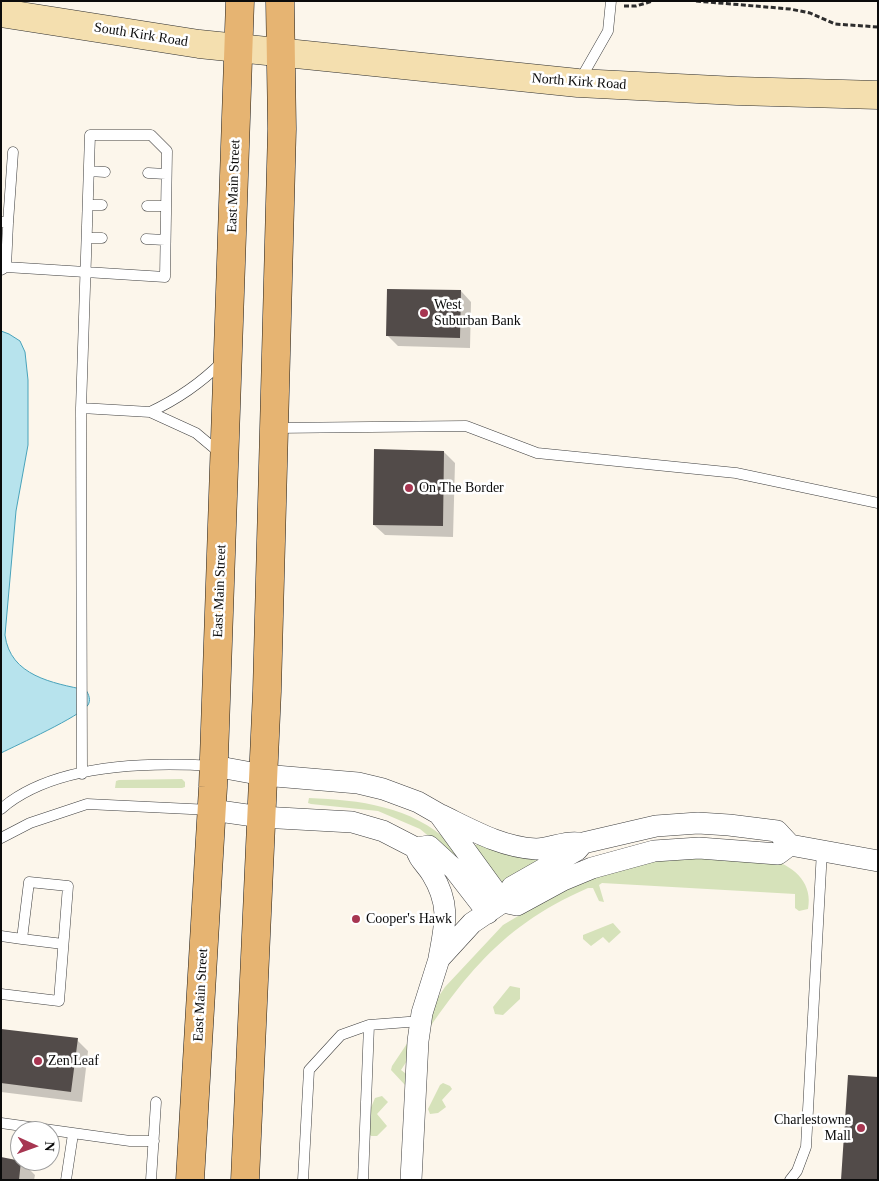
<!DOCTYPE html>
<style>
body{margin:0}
#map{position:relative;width:879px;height:1181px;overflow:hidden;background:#fcf6eb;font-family:Georgia,serif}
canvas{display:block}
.frame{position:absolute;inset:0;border:2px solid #0b0b0b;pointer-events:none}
.north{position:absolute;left:10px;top:1121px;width:50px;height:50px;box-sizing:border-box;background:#fff;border:1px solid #9d9d9d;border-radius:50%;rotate:92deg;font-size:14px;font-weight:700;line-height:20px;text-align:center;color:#0b0b0b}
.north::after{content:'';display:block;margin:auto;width:18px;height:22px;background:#a73651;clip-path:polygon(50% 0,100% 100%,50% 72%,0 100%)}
</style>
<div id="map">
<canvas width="879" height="1181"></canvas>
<div class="frame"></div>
<div class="north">N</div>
</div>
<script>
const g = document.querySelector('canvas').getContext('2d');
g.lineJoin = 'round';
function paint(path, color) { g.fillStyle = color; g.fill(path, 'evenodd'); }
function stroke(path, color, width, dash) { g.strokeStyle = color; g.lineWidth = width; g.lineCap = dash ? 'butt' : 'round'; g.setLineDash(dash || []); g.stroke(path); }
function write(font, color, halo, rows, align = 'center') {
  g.font = font + ' Georgia,serif'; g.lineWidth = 5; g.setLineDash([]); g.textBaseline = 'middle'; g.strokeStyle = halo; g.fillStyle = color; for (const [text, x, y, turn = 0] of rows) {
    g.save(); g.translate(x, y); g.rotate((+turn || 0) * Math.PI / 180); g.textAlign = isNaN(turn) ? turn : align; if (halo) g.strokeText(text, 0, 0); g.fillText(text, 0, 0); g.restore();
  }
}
paint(new Path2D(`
 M 182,779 L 185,782 L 185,787 L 182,788 L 115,788 L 116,781 L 119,780 Z
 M 309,798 C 359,800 412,806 450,843 C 462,855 472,869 483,881 L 420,829 L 378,811 L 311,804 L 308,803 Z
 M 479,844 L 550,855 L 504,884 L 471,846 Z
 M 676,857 L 774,861 C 796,867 813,885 808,909 L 799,911 L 795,908 L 795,894 L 602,883 L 599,885 L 604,902 L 599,901 L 593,888 L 588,888 C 493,929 456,988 401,1070 L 413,1079 L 405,1085 L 391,1070 L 392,1066 L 445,987 L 503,925 L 562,890 L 616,866 Z
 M 613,923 L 621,932 L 609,943 L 603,937 L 591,946 L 583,939 L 583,935 Z
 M 510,986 L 520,988 L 520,999 L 503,1015 L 495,1014 L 493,1007 Z
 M 443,1083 L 450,1086 L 452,1089 L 442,1100 L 446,1107 L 438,1113 L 430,1114 L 428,1109 L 440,1085 Z
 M 382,1096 L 388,1102 L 377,1114 L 387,1126 L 377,1136 L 371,1136 L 363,1127 L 375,1098 Z`), '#d6e2ba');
const water = new Path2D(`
 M 1,331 L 9,334 L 20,341 L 25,352 L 28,380 L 28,445 L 16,511 L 5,635 C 10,676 53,683 86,690 C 89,695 91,700 88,705 C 81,716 17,745 1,753 Z`);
paint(water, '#b7e3ed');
stroke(water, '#48a2ba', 1);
paint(new Path2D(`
 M 461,291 L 471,302 L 470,348 L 398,346 L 387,335 Z
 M 444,452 L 455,463 L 453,537 L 385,535 L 374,525 Z
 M 1,1030 L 77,1040 L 88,1051 L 82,1102 L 1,1092 Z
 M 21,1161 L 35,1175 L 34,1180 L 1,1180 Z`), '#0003');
paint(new Path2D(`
 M 387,289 L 461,290 L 460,338 L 386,336 Z
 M 374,449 L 444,451 L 443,526 L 373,525 Z
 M 1,1029 L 78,1038 L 71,1092 L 1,1083 Z
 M 848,1075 L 878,1077 L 878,1180 L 841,1180 Z
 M 1,1157 L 21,1161 L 19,1180 L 1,1180 Z`), '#524b49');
const service = new Path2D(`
 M 580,80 L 608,31 L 611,1
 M 89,171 L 105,172
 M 148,173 L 166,174
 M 88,205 L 102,205
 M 147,206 L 166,206
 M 8,223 L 13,152
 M 87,238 L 102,238
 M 146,239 L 165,240
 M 6,267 L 165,277 L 167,151 L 151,135 L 90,135 L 81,408 L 150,412
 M 1,270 L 6,267 L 8,223 L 2,222
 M 81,408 L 82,774
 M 274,428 L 466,426 L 537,453 L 736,473 L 878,503
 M 221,454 L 196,433 L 150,412 C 178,399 200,384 222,362
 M 1,809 C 53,764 148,762 213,766
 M 1,838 L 30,823 L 87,804 L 211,810
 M 1,936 L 22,939 L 29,882 L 68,886 L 59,1001 L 1,994
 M 22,939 L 63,944
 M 1,1123 L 130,1141 L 154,1141
 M 66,1180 L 73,1134
 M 151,1180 L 156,1102
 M 303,1180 L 309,1070 L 341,1035 L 369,1025 L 421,1021
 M 363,1180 L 369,1025
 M 790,1180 L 797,1171 L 806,1147 L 822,850`);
const minor = new Path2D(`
 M 214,766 L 263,775 L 358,783 L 383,789 L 418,802 L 439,814 L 503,902 L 517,905 L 563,880 L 592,868 L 654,851 L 699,848 L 778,854 L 790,845
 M 212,810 L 261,817 L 352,822 L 383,831 L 416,848 L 429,846 L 454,869 L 488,913
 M 441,815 C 472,830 501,847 536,849 C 550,849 565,841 578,843
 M 416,848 C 418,859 426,864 432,874 C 451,905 445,925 439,958
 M 411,1180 L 418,1041 L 422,1013 L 439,959 L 472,923 L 503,902 L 512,887 L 577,850 L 583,843 L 656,826 L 698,823 L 729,825 L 777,831 L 790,845 L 878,861`);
const secondary = new Path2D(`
 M 1,13 L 199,44 L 578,83 L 737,91 L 878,95`);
const primary = new Path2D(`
 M 190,1180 L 213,787 L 240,1
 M 245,1180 L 267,691 L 282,129 L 280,1`);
stroke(service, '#3e3e3e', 11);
stroke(minor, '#3e3e3e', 22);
stroke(secondary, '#2d2d2d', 29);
stroke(primary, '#1c1c1c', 29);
stroke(new Path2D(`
 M 696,1 L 790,9 L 810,13 L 835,24 L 878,27
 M 624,6 L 636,6 L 653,1`), '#2d2d2d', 3, [5, 2.5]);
stroke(service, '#fff', 10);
stroke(minor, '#fff', 21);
stroke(secondary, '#f4dfaf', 28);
stroke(primary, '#e6b472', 28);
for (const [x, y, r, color] of [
 [424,313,5,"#a73651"],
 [409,488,5,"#a73651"],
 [356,919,5,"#a73651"],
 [38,1061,5,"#a73651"],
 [861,1128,5,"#a73651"]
]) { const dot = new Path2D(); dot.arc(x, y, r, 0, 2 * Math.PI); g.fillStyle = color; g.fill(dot); stroke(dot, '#fff', 2); }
write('14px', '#0b0b0b', '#fff', [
 ["South Kirk Road",141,35,9],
 ["North Kirk Road",579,82,4],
 ["East Main Street",234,186,-88],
 ["East Main Street",220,591,-88],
 ["East Main Street",201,995,-87]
]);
write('14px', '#0b0b0b', '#fff', [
 ["West",434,305],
 ["Suburban Bank",434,321],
 ["On The Border",419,488],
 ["Cooper's Hawk",366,919],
 ["Zen Leaf",48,1061],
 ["Charlestowne",851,1120,"right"],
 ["Mall",851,1136,"right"]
], 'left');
</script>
